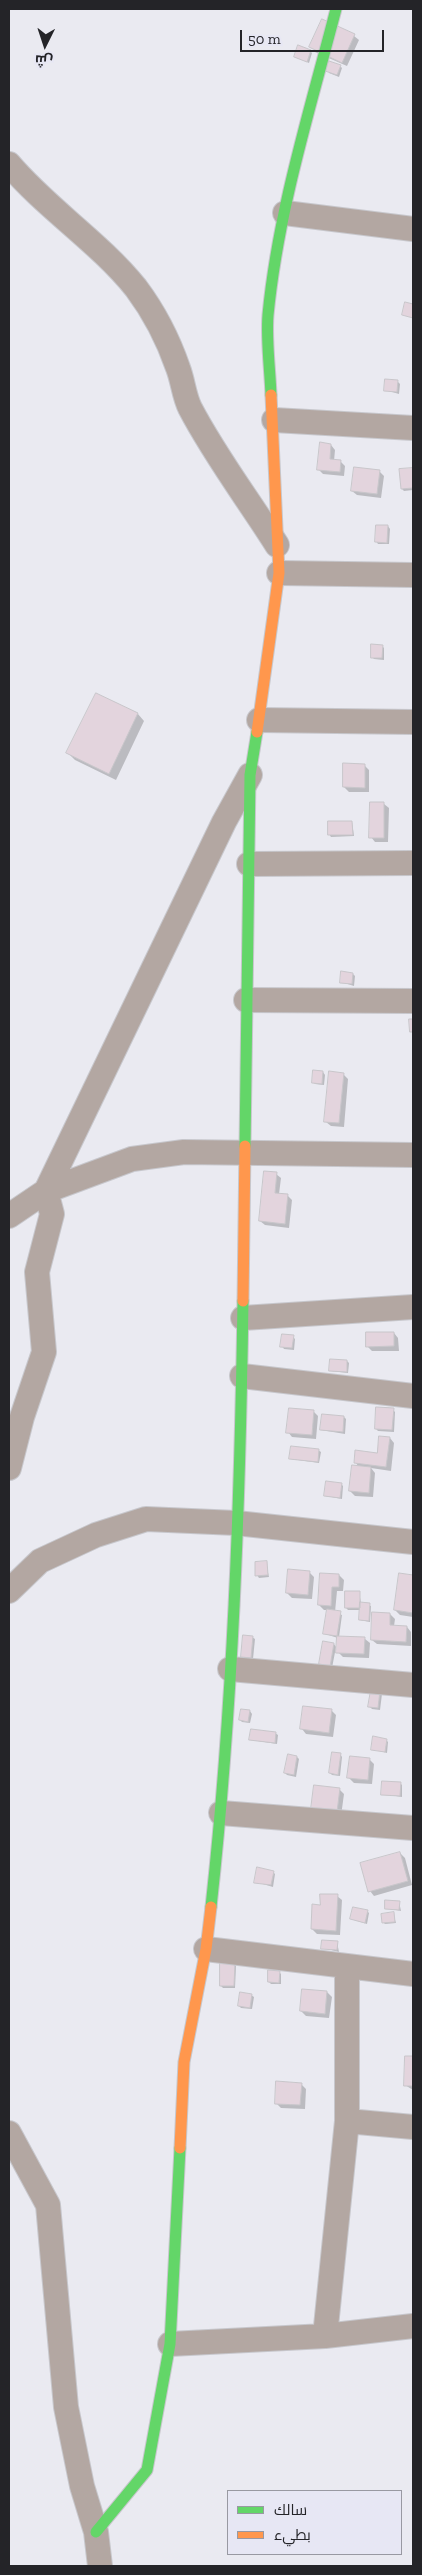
<!DOCTYPE html>
<meta charset="utf-8">
<style>
body{margin:0}
#map{position:relative;width:422px;height:2575px;overflow:hidden;background:#eaeaf1;font-family:"Zilla Slab",Cairo,serif}
canvas{display:block}
.frame{position:absolute;inset:0;border:10px solid #242428;pointer-events:none}
.legend{position:absolute;left:227px;top:2490px;width:175px;height:65px;box-sizing:border-box;background:#e7e7f4;border:1px solid #9999a2;margin:0;padding:6px 9px;list-style:none;font-size:15px;color:#242428}
.legend li{display:flex;align-items:center;gap:10px;height:25px}
.legend b{width:25px;border:1px solid #9999a2}
.north{position:absolute;left:20px;top:20px;width:50px;height:50px;-webkit-text-stroke:4px #e7e7f4;paint-order:stroke;rotate:184deg;font-size:14px;font-weight:700;line-height:20px;text-align:center;color:#242428}
.north::after{content:'';display:block;margin:auto;width:18px;height:22px;background:#242428;clip-path:polygon(50% 0,100% 100%,50% 72%,0 100%)}
.scale{position:absolute;left:240px;top:30px;width:144px;height:22px;box-sizing:border-box;border:2px solid #242428;border-top:0;padding-left:6px;font-size:15px;line-height:18px;white-space:nowrap;color:#242428;-webkit-text-stroke:4px #e7e7f4;paint-order:stroke}
</style>
<div id="map">
<canvas width="422" height="2575"></canvas>
<div class="frame"></div>
<ul class="legend">
<li><b style="height:6px;background:#63d668"></b>سالك</li>
<li><b style="height:6px;background:#ff974d"></b>بطيء</li>
</ul>
<div class="north">ش</div>
<div class="scale">50 m</div>
</div>
<script>
const g = document.querySelector('canvas').getContext('2d');
g.lineJoin = 'round';
function paint(path, color) { g.fillStyle = color; g.fill(path, 'evenodd'); }
function stroke(path, color, width, dash) { g.strokeStyle = color; g.lineWidth = width; g.lineCap = dash ? 'butt' : 'round'; g.setLineDash(dash || []); g.stroke(path); }
paint(new Path2D(`
 M 354,36 L 359,40 L 347,66 L 315,52 Z
 M 310,51 L 312,53 L 309,63 L 295,57 Z
 M 340,66 L 342,68 L 339,77 L 329,73 Z
 M 398,382 L 400,384 L 399,394 L 385,390 Z
 M 331,445 L 335,450 L 334,461 L 340,461 L 345,466 L 344,476 L 323,474 L 319,470 Z
 M 412,469 L 413,490 L 404,491 L 402,489 Z
 M 379,471 L 384,476 L 381,498 L 357,495 L 352,491 Z
 M 388,526 L 390,529 L 389,544 L 378,544 L 376,541 Z
 M 382,646 L 384,648 L 384,660 L 374,659 L 372,657 Z
 M 96,694 L 138,714 L 144,721 L 116,780 L 75,760 L 68,753 Z
 M 364,765 L 369,770 L 369,792 L 349,792 L 344,787 Z
 M 384,804 L 389,808 L 388,842 L 375,842 L 371,837 Z
 M 352,822 L 354,836 L 331,837 L 329,834 Z
 M 353,974 L 355,976 L 354,986 L 341,982 Z
 M 323,1072 L 325,1075 L 324,1085 L 315,1084 L 313,1082 Z
 M 343,1074 L 348,1079 L 344,1127 L 331,1126 L 326,1122 Z
 M 276,1174 L 281,1178 L 279,1194 L 287,1195 L 292,1200 L 289,1228 L 265,1225 L 260,1221 Z
 M 394,1333 L 398,1338 L 399,1351 L 372,1351 L 367,1346 Z
 M 293,1337 L 295,1339 L 294,1350 L 284,1349 L 282,1346 Z
 M 347,1361 L 349,1363 L 348,1373 L 331,1371 Z
 M 393,1410 L 395,1412 L 394,1432 L 378,1431 L 376,1429 Z
 M 314,1412 L 318,1416 L 316,1439 L 292,1437 L 288,1432 Z
 M 344,1417 L 346,1419 L 345,1434 L 321,1430 Z
 M 390,1438 L 394,1443 L 391,1471 L 371,1468 L 375,1473 L 373,1497 L 355,1496 L 350,1491 L 359,1467 L 355,1462 L 378,1454 Z
 M 318,1450 L 321,1452 L 319,1463 L 291,1459 Z
 M 341,1484 L 343,1486 L 342,1499 L 326,1496 Z
 M 266,1563 L 269,1577 L 259,1578 L 257,1575 Z
 M 309,1572 L 314,1577 L 312,1599 L 292,1598 L 287,1593 Z
 M 400,1574 L 413,1576 L 413,1617 L 400,1615 L 395,1610 Z
 M 339,1575 L 344,1580 L 343,1591 L 337,1591 L 335,1612 L 342,1615 L 339,1637 L 365,1639 L 370,1643 L 369,1658 L 343,1657 L 338,1652 L 338,1638 L 325,1634 L 328,1610 L 324,1610 L 319,1605 Z
 M 359,1592 L 361,1603 L 371,1606 L 370,1622 L 360,1620 L 361,1610 L 348,1610 L 346,1608 Z
 M 390,1614 L 395,1619 L 394,1626 L 407,1627 L 411,1632 L 411,1646 L 377,1644 L 372,1640 Z
 M 252,1637 L 255,1639 L 253,1659 L 245,1658 L 242,1656 Z
 M 334,1644 L 336,1647 L 332,1668 L 322,1666 L 320,1664 Z
 M 380,1692 L 382,1694 L 380,1710 L 372,1709 L 370,1707 Z
 M 331,1710 L 336,1715 L 333,1737 L 306,1734 L 302,1729 Z
 M 250,1711 L 252,1714 L 250,1723 L 242,1722 L 240,1720 Z
 M 275,1733 L 278,1735 L 277,1744 L 251,1740 Z
 M 386,1740 L 388,1742 L 387,1753 L 372,1749 Z
 M 340,1754 L 342,1757 L 340,1776 L 332,1775 L 330,1773 Z
 M 297,1757 L 299,1759 L 296,1777 L 287,1775 L 285,1773 Z
 M 369,1759 L 374,1764 L 372,1784 L 354,1783 L 349,1778 Z
 M 400,1783 L 402,1785 L 402,1797 L 383,1794 Z
 M 339,1789 L 344,1794 L 341,1816 L 317,1813 Z
 M 400,1853 L 405,1858 L 412,1885 L 374,1896 L 370,1891 Z
 M 273,1872 L 275,1874 L 273,1887 L 256,1882 Z
 M 337,1896 L 342,1900 L 340,1935 L 317,1934 L 312,1929 L 321,1906 Z
 M 399,1902 L 401,1911 L 386,1908 Z
 M 367,1911 L 369,1913 L 367,1924 L 351,1919 Z
 M 393,1914 L 396,1923 L 385,1924 L 383,1922 Z
 M 337,1942 L 339,1952 L 323,1948 Z
 M 234,1964 L 236,1966 L 235,1988 L 223,1988 L 221,1986 Z
 M 279,1972 L 281,1974 L 281,1984 L 271,1984 L 269,1982 Z
 M 327,1992 L 332,1997 L 329,2018 L 306,2016 L 301,2011 Z
 M 251,1995 L 254,1997 L 252,2009 L 241,2008 L 239,2006 Z
 M 406,2057 L 413,2057 L 413,2090 L 405,2085 Z
 M 301,2084 L 306,2089 L 305,2109 L 281,2108 L 276,2103 Z`), '#0003');
const building = new Path2D(`
 M 322,19 L 355,34 L 342,63 L 309,47 Z
 M 298,45 L 311,50 L 307,62 L 294,57 Z
 M 329,61 L 341,65 L 337,75 L 325,71 Z
 M 405,302 L 413,304 L 413,318 L 402,315 Z
 M 385,379 L 398,380 L 397,392 L 384,391 Z
 M 320,442 L 331,444 L 330,459 L 341,460 L 340,472 L 317,470 Z
 M 354,467 L 380,470 L 377,494 L 351,491 Z
 M 413,468 L 413,488 L 401,489 L 399,469 Z
 M 376,525 L 388,525 L 387,543 L 375,542 Z
 M 371,644 L 383,645 L 382,658 L 371,658 Z
 M 96,693 L 138,713 L 109,774 L 66,753 Z
 M 343,763 L 365,764 L 365,788 L 343,787 Z
 M 370,802 L 384,802 L 384,838 L 369,838 Z
 M 328,821 L 352,821 L 353,835 L 328,835 Z
 M 341,971 L 353,973 L 352,984 L 340,983 Z
 M 409,1019 L 413,1019 L 413,1032 L 410,1032 Z
 M 313,1070 L 323,1071 L 322,1084 L 312,1083 Z
 M 329,1071 L 344,1073 L 339,1123 L 324,1122 Z
 M 264,1171 L 277,1172 L 275,1193 L 288,1194 L 285,1224 L 259,1221 Z
 M 366,1332 L 394,1332 L 394,1346 L 366,1347 Z
 M 282,1334 L 294,1335 L 292,1348 L 280,1347 Z
 M 330,1359 L 347,1360 L 347,1372 L 329,1371 Z
 M 376,1407 L 394,1408 L 392,1430 L 375,1429 Z
 M 289,1408 L 314,1410 L 312,1435 L 286,1433 Z
 M 322,1414 L 344,1416 L 343,1432 L 320,1430 Z
 M 379,1436 L 390,1437 L 386,1467 L 354,1463 L 355,1450 L 377,1453 Z
 M 291,1446 L 319,1449 L 318,1462 L 289,1459 Z
 M 352,1465 L 371,1467 L 369,1493 L 349,1491 Z
 M 326,1481 L 342,1483 L 340,1498 L 324,1496 Z
 M 267,1561 L 268,1575 L 255,1576 L 255,1562 Z
 M 288,1569 L 310,1571 L 308,1595 L 286,1593 Z
 M 320,1573 L 339,1574 L 339,1587 L 332,1587 L 331,1606 L 318,1605 Z
 M 399,1573 L 413,1575 L 413,1613 L 394,1610 Z
 M 345,1591 L 360,1591 L 360,1608 L 345,1608 Z
 M 360,1602 L 370,1603 L 369,1621 L 359,1620 Z
 M 327,1609 L 341,1611 L 337,1636 L 323,1634 Z
 M 372,1612 L 390,1613 L 390,1625 L 407,1626 L 406,1642 L 371,1640 Z
 M 243,1635 L 253,1636 L 251,1658 L 241,1657 Z
 M 337,1636 L 365,1637 L 364,1654 L 336,1653 Z
 M 323,1641 L 334,1643 L 330,1667 L 319,1664 Z
 M 371,1690 L 380,1691 L 378,1708 L 368,1707 Z
 M 303,1706 L 332,1709 L 329,1733 L 300,1729 Z
 M 241,1709 L 250,1710 L 248,1722 L 239,1720 Z
 M 251,1729 L 276,1732 L 275,1743 L 249,1740 Z
 M 373,1736 L 387,1739 L 385,1752 L 371,1750 Z
 M 332,1752 L 341,1753 L 338,1775 L 329,1773 Z
 M 288,1754 L 297,1756 L 294,1775 L 284,1773 Z
 M 350,1756 L 370,1758 L 368,1780 L 347,1778 Z
 M 382,1781 L 401,1782 L 400,1796 L 381,1795 Z
 M 314,1785 L 340,1788 L 337,1812 L 311,1809 Z
 M 400,1852 L 408,1881 L 368,1892 L 360,1863 Z
 M 257,1867 L 274,1871 L 271,1885 L 254,1883 Z
 M 320,1894 L 338,1894 L 336,1931 L 311,1929 L 312,1904 L 320,1905 Z
 M 385,1900 L 400,1901 L 399,1910 L 385,1909 Z
 M 353,1907 L 368,1910 L 365,1923 L 350,1919 Z
 M 394,1912 L 395,1922 L 382,1923 L 381,1914 Z
 M 322,1940 L 338,1941 L 337,1950 L 321,1949 Z
 M 220,1962 L 235,1963 L 234,1986 L 220,1986 Z
 M 268,1970 L 280,1971 L 279,1983 L 268,1982 Z
 M 302,1989 L 327,1991 L 325,2014 L 300,2011 Z
 M 240,1992 L 252,1994 L 250,2008 L 238,2006 Z
 M 405,2056 L 413,2056 L 413,2086 L 404,2086 Z
 M 276,2081 L 302,2083 L 300,2105 L 275,2104 Z`);
paint(building, '#e3d4dd');
stroke(building, '#c8c6ca', 1);
const street = new Path2D(`
 M 9,164 C 47,209 99,242 136,288 C 154,312 168,339 178,368 C 183,381 184,396 190,408 C 215,456 248,499 277,545
 M 285,213 L 413,229
 M 274,420 L 413,428
 M 279,573 L 413,575
 M 259,720 L 413,722
 M 249,864 L 413,863
 M 246,1000 L 413,1001
 M 9,1216 L 46,1191 L 132,1159 L 184,1152 L 413,1155
 M 243,1318 L 413,1307
 M 242,1376 L 413,1396
 M 9,1468 L 22,1417 L 44,1352 L 37,1272 L 52,1214 L 46,1191 L 224,822 L 250,775
 M 9,1591 L 40,1561 L 96,1535 L 146,1519 L 236,1523 L 413,1542
 M 230,1669 L 413,1685
 M 221,1813 L 413,1828
 M 206,1949 L 413,1974
 M 347,2121 L 347,1966
 M 9,2133 L 48,2205 L 66,2407 L 82,2486 L 96,2532 L 100,2566
 M 325,2336 L 347,2121 L 413,2127
 M 170,2344 L 325,2336 L 413,2326`);
const fast = new Path2D(`
 M 271,395 C 270,369 266,340 268,315 C 278,211 310,110 336,9
 M 245,1146 L 250,775 L 257,732
 M 211,1907 C 233,1706 240,1503 243,1301
 M 96,2532 L 147,2470 L 170,2344 L 180,2148`);
const slow = new Path2D(`
 M 257,732 L 279,573 L 271,395
 M 243,1301 L 245,1146
 M 180,2148 L 184,2062 L 206,1949 L 211,1907`);
stroke(street, '#c7c7cc', 26);
stroke(fast, '#c7c7cc', 13);
stroke(slow, '#c7c7cc', 13);
stroke(street, '#b3a7a2', 24);
stroke(fast, '#63d668', 11);
stroke(slow, '#ff974d', 11);
</script>
